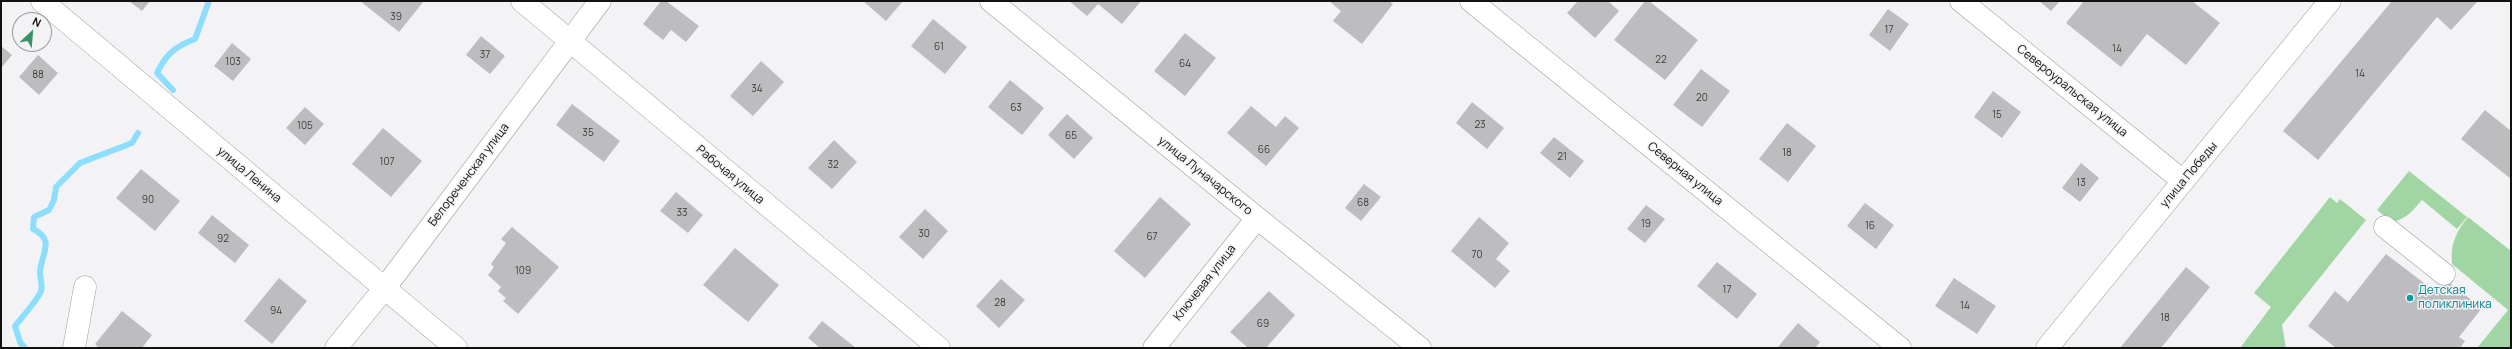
<!DOCTYPE html>
<meta charset="utf-8">
<style>
body{margin:0}
#map{position:relative;width:2512px;height:349px;overflow:hidden;background:#f3f3f6;font-family:Manrope,sans-serif}
canvas{display:block}
.frame{position:absolute;inset:0;border:2px solid #111112;pointer-events:none}
.north{position:absolute;left:12px;top:12px;width:40px;height:40px;box-sizing:border-box;background:#f3f3f6;border:1px solid #99999b;border-radius:50%;rotate:26deg;font-size:11px;font-weight:700;line-height:16px;text-align:center;color:#111112}
.north::after{content:'';display:block;margin:auto;width:14px;height:18px;background:#3b9267;clip-path:polygon(50% 0,100% 100%,50% 72%,0 100%)}
</style>
<div id="map">
<canvas width="2512" height="349"></canvas>
<div class="frame"></div>
<div class="north">N</div>
</div>
<script>
const g = document.querySelector('canvas').getContext('2d');
g.lineJoin = 'round';
function paint(path, color) { g.fillStyle = color; g.fill(path, 'evenodd'); }
function stroke(path, color, width, dash) { g.strokeStyle = color; g.lineWidth = width; g.lineCap = dash ? 'butt' : 'round'; g.setLineDash(dash || []); g.stroke(path); }
function write(font, color, halo, rows, align = 'center') {
  g.font = font + ' Manrope,sans-serif'; g.lineWidth = 3; g.setLineDash([]); g.textBaseline = 'middle'; g.strokeStyle = halo; g.fillStyle = color; for (const [text, x, y, turn = 0] of rows) {
    g.save(); g.translate(x, y); g.rotate((+turn || 0) * Math.PI / 180); g.textAlign = isNaN(turn) ? turn : align; if (halo) g.strokeText(text, 0, 0); g.fillText(text, 0, 0); g.restore();
  }
}
paint(new Path2D(`
 M 2409,171 L 2467,217 L 2457,229 L 2422,200 C 2412,211 2407,219 2392,222 L 2377,210 Z
 M 2330,197 L 2337,203 L 2340,199 L 2366,220 L 2282,325 L 2286,348 L 2240,348 L 2271,307 L 2254,293 Z
 M 2468,217 L 2511,251 L 2511,348 L 2477,348 L 2508,310 L 2452,264 C 2450,244 2456,232 2468,217 Z`), '#a2d5a4');
stroke(new Path2D(`
 M 173,90 L 157,73 C 166,54 176,46 195,39 L 209,1
 M 25,348 L 20,342 L 15,326 C 22,317 37,301 41,291 C 43,284 40,279 40,272 C 41,254 56,240 33,229 L 34,217 L 49,210 L 54,200 L 56,187 L 80,163 L 132,143 L 138,133`), '#8ddefd', 6);
paint(new Path2D(`
 M 129,1 L 150,1 L 142,11 Z
 M 360,1 L 424,1 L 399,32 Z
 M 661,1 L 666,1 L 699,26 L 686,42 L 671,30 L 663,40 L 643,24 Z
 M 863,1 L 903,1 L 886,21 Z
 M 1069,1 L 1141,1 L 1122,24 L 1098,4 L 1087,16 Z
 M 1329,1 L 1389,1 L 1393,4 L 1362,44 L 1333,21 L 1341,11 Z
 M 1578,1 L 1608,1 L 1619,11 L 1595,38 L 1567,13 Z
 M 1645,1 L 1649,1 L 1698,40 L 1665,80 L 1614,40 Z
 M 2039,1 L 2060,1 L 2051,11 Z
 M 2084,1 L 2192,1 L 2220,23 L 2186,65 L 2147,34 L 2121,67 L 2066,23 Z
 M 2392,1 L 2478,1 L 2451,30 L 2437,17 L 2318,160 L 2283,131 Z
 M 1888,9 L 1909,24 L 1890,51 L 1869,35 Z
 M 933,19 L 967,47 L 945,74 L 911,46 Z
 M 1185,33 L 1216,58 L 1185,96 L 1154,71 Z
 M 481,36 L 505,56 L 490,74 L 466,55 Z
 M 232,43 L 251,59 L 233,81 L 214,66 Z
 M 1,46 L 12,55 L 1,68 Z
 M 38,55 L 58,73 L 39,95 L 19,77 Z
 M 761,61 L 784,82 L 753,116 L 730,96 Z
 M 1701,69 L 1730,91 L 1702,127 L 1673,105 Z
 M 1010,80 L 1044,108 L 1022,135 L 988,107 Z
 M 1993,91 L 2021,112 L 2002,138 L 1974,117 Z
 M 1472,102 L 1504,128 L 1487,149 L 1456,123 Z
 M 572,104 L 620,141 L 604,162 L 556,125 Z
 M 1251,106 L 1276,127 L 1285,116 L 1299,128 L 1266,166 L 1227,133 Z
 M 305,107 L 324,124 L 305,145 L 286,128 Z
 M 2485,110 L 2511,131 L 2511,179 L 2461,139 Z
 M 1067,114 L 1093,138 L 1074,159 L 1048,135 Z
 M 1787,123 L 1816,146 L 1788,182 L 1759,159 Z
 M 383,128 L 422,161 L 391,197 L 352,164 Z
 M 1554,137 L 1584,161 L 1570,178 L 1540,153 Z
 M 834,140 L 857,162 L 832,189 L 808,168 Z
 M 2081,163 L 2099,178 L 2080,202 L 2062,188 Z
 M 141,169 L 180,201 L 155,231 L 116,198 Z
 M 1364,184 L 1381,197 L 1361,221 L 1345,208 Z
 M 676,192 L 703,215 L 688,233 L 660,211 Z
 M 1160,197 L 1191,224 L 1145,278 L 1114,251 Z
 M 1865,203 L 1894,225 L 1876,249 L 1847,226 Z
 M 1646,205 L 1665,219 L 1645,243 L 1627,229 Z
 M 925,209 L 948,231 L 923,259 L 899,237 Z
 M 212,215 L 249,245 L 235,263 L 198,233 Z
 M 1479,217 L 1509,243 L 1496,259 L 1510,271 L 1495,288 L 1451,251 Z
 M 512,227 L 559,267 L 518,314 L 503,301 L 506,298 L 498,291 L 501,287 L 488,275 L 494,267 L 491,264 L 506,243 L 501,239 Z
 M 735,248 L 779,285 L 748,322 L 703,285 Z
 M 2386,254 L 2437,293 L 2447,281 L 2482,308 L 2459,337 L 2465,341 L 2460,348 L 2336,348 L 2308,326 L 2335,291 L 2348,302 Z
 M 1717,262 L 1757,294 L 1737,319 L 1697,286 Z
 M 2186,267 L 2210,287 L 2161,348 L 2120,348 Z
 M 279,278 L 307,301 L 272,344 L 244,321 Z
 M 1954,278 L 1996,306 L 1977,334 L 1935,306 Z
 M 1001,279 L 1025,300 L 999,328 L 976,306 Z
 M 1269,291 L 1295,315 L 1266,348 L 1248,348 L 1230,332 Z
 M 122,311 L 152,335 L 142,348 L 99,348 L 95,344 Z
 M 822,321 L 856,348 L 820,348 L 808,338 Z
 M 1798,323 L 1820,342 L 1815,348 L 1777,348 Z`), '#bdbdbf');
const minor = new Path2D(`
 M 522,1 L 939,348
 M 991,1 L 1257,218 L 1420,348
 M 1471,1 L 1900,348
 M 1961,1 L 2183,181
 M 2385,227 L 2444,274
 M 74,348 L 85,287
 M 336,348 L 384,289 L 600,1
 M 1154,348 L 1257,218`);
const major = new Path2D(`
 M 42,1 L 456,348
 M 2047,348 L 2330,1`);
stroke(minor, '#9c9c9e', 23);
stroke(major, '#9c9c9e', 23);
stroke(minor, '#fff', 22);
stroke(major, '#fff', 22);
for (const [x, y, r, color] of [
 [2410,298,4,"#0f9aa8"]
]) { const dot = new Path2D(); dot.arc(x, y, r, 0, 2 * Math.PI); g.fillStyle = color; g.fill(dot); stroke(dot, '#f3f3f6', 1.5); }
write('10px', '#3c3c3d', null, [
 ["39",396,17],
 ["17",1889,30],
 ["61",939,47],
 ["14",2117,49],
 ["37",485,55],
 ["22",1661,60],
 ["103",233,62],
 ["64",1185,64],
 ["14",2360,74],
 ["88",38,75],
 ["34",757,89],
 ["20",1702,98],
 ["63",1016,108],
 ["15",1997,115],
 ["23",1480,125],
 ["105",305,126],
 ["35",588,133],
 ["65",1071,136],
 ["66",1264,150],
 ["18",1787,153],
 ["21",1562,157],
 ["107",387,162],
 ["32",833,165],
 ["13",2081,183],
 ["90",148,200],
 ["68",1363,203],
 ["33",682,213],
 ["19",1646,224],
 ["16",1870,226],
 ["30",924,234],
 ["67",1152,237],
 ["92",223,239],
 ["70",1477,255],
 ["109",523,271],
 ["17",1727,290],
 ["28",1000,303],
 ["14",1965,306],
 ["94",276,311],
 ["18",2165,318],
 ["69",1263,324]
]);
write('12px', '#111112', '#f3f3f6', [
 ["Североуральская улица",2072,91,39],
 ["Северная улица",1685,174,39],
 ["улица Ленина",249,175,40],
 ["Белореченская улица",469,175,-53],
 ["Рабочая улица",730,175,40],
 ["улица Победы",2189,175,-50],
 ["улица Луначарского",1205,176,39],
 ["Ключевая улица",1205,283,-52]
]);
write('12px', '#0d838f', '#f3f3f6', [
 ["Детская",2418,291],
 ["поликлиника",2418,305]
], 'left');
</script>
